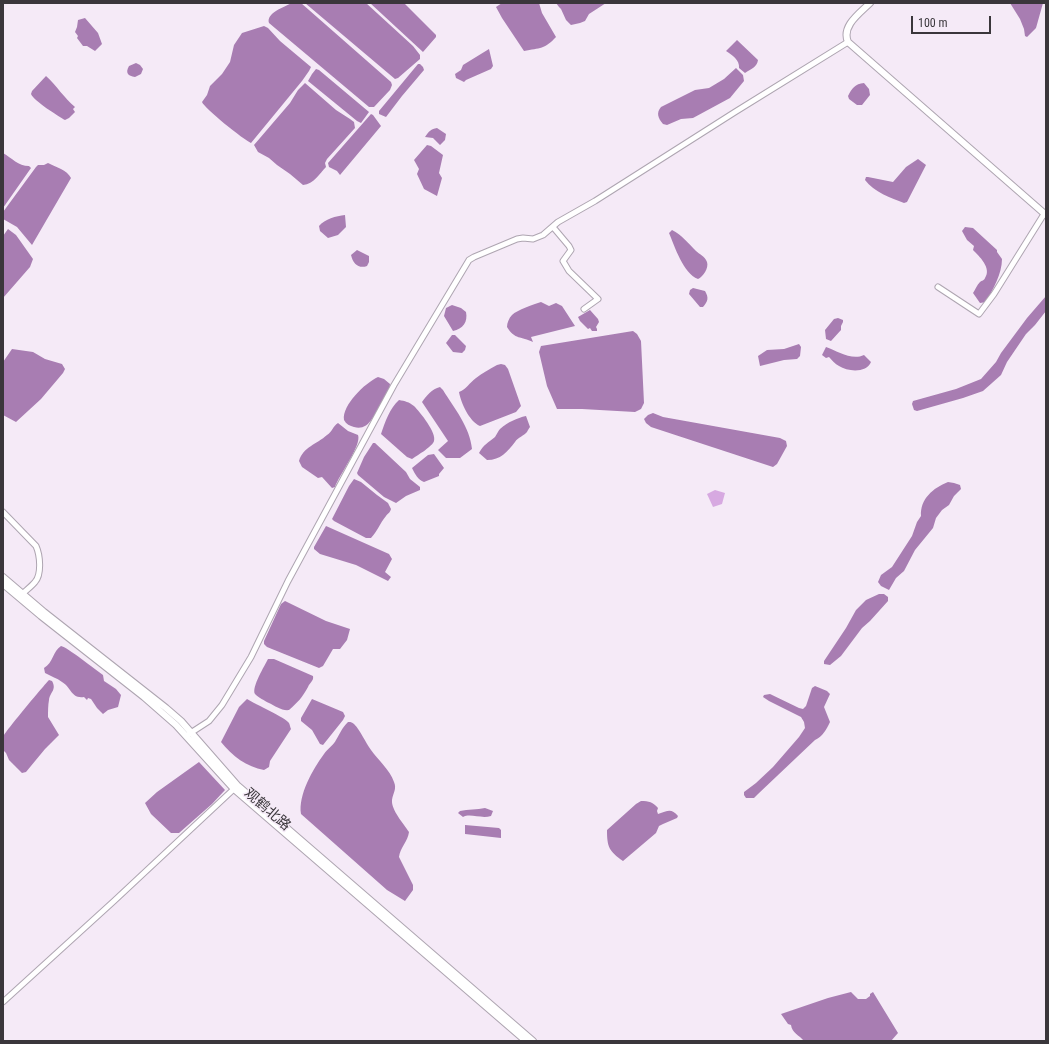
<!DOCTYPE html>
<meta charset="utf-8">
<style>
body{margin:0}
#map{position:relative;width:1049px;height:1044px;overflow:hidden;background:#f5eaf7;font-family:"Roboto Condensed",sans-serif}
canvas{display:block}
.frame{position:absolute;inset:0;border:4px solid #3a363b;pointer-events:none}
.scale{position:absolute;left:911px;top:16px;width:80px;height:18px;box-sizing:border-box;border:2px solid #3a363b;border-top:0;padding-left:5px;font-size:12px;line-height:14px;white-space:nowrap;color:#3a363b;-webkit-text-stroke:3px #f5eaf7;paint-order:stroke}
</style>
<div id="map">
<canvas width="1049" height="1044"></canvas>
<div class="frame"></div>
<div class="scale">100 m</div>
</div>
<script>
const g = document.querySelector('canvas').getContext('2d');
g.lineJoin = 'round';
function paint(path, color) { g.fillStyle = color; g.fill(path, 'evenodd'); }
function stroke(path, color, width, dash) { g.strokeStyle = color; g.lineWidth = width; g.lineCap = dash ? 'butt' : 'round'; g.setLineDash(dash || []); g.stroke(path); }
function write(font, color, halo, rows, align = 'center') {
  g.font = font + ' "Roboto Condensed","Noto Sans SC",sans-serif'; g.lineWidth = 3; g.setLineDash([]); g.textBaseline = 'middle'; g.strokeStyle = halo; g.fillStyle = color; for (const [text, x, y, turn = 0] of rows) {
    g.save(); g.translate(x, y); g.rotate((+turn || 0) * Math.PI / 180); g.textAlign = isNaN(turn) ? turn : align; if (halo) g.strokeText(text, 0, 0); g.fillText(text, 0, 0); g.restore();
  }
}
paint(new Path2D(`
 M 715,490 L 725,493 L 722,504 L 713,507 L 707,494 Z`), '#d7a9e1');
paint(new Path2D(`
 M 292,3 L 301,3 L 391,82 L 392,85 L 390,90 L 374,107 L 369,107 L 269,23 C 266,13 284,7 292,3 Z
 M 305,3 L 366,3 L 413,46 L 420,55 L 420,59 L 398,78 L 395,79 Z
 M 370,3 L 404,3 L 436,35 L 436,37 L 423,52 Z
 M 502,3 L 539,3 L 542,13 L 556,37 C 545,49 540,48 524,51 L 502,18 L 496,7 Z
 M 556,3 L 606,3 L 589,14 L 585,21 L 580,23 L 571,25 L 566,20 L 561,9 L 559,7 Z
 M 1010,3 L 1043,3 L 1036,28 L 1027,37 L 1025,36 L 1024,29 L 1020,19 Z
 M 85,18 L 98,33 L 102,44 L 95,51 L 87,46 L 83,46 L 77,38 L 78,36 L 75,32 L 77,27 L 78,20 Z
 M 264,26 L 268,28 L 280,41 L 311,67 L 309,71 L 302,81 L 251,143 C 244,140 204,108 202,102 L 207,95 L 210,86 L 222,74 L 230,62 L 234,45 L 242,33 Z
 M 737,40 L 758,60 C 757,67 751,69 745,73 L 739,68 C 740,60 732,55 726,51 Z
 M 489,49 L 493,66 L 491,69 L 466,80 L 464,82 L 456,78 L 455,74 L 461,70 L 463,65 Z
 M 136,63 L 140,65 L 143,69 L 141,74 L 135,77 C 128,76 125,73 129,66 Z
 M 418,64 L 420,64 L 423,67 L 424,70 L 402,96 L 386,117 L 379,114 L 379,111 Z
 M 736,68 L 743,75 L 744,81 L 730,98 L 693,118 L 681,119 L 667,125 L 663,124 C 658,118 656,113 661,107 L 695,90 L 709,88 L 724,79 Z
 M 316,69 L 319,70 L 369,112 L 361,123 L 357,121 L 308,81 L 312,74 Z
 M 46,76 C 57,86 64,98 75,107 L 73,109 L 75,112 L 69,118 L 65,120 C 58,116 34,101 31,94 L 32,91 Z
 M 305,83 L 336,110 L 350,119 L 354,122 L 355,128 L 327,159 L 325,163 L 326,167 C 319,174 314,184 303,185 L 290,174 L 277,165 L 269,158 L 258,152 L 254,145 L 290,103 L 298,90 Z
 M 864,83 L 869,89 L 870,95 L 862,105 L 857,105 L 849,99 L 848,96 C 852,88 855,84 864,83 Z
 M 371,114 L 373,115 L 381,126 L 340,175 L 337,171 L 329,167 L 328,163 Z
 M 437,128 L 446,134 L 445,140 L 440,145 L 433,138 L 425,137 C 429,131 431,129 437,128 Z
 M 427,145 L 431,146 L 443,155 L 439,173 L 442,178 L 437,196 L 424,189 L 417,174 L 419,169 L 414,160 Z
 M 3,153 C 12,158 18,166 29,166 L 31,168 L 3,208 Z
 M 918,159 L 926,165 L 907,202 L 904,203 C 891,198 874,192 865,180 L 866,177 L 868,177 L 893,182 L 906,167 Z
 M 48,163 C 56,167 67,170 71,178 L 32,245 L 17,227 L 3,219 L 3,212 L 36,167 L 38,165 L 44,165 Z
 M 345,215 L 346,227 L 338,235 L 328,238 L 320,231 L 319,226 C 325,219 336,216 345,215 Z
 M 965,227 L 973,228 L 997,250 L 997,252 L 1002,259 C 1002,274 993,289 986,302 L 980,303 L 973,293 C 975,290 977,285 980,282 C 982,280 984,281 985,278 C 992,268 979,256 973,250 L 974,246 L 967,240 L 962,231 Z
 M 8,229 L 16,235 L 33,259 L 30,267 L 3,298 L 3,236 Z
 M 672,230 C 682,235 688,243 696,251 C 699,254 705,256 707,262 C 709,268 703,277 698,279 C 683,273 675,247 669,233 Z
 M 357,250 L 369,256 L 369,262 L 367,266 C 359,269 353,264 351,255 Z
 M 693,288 L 705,291 C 709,298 708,301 703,307 L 700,307 L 689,294 L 690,290 Z
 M 1046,296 L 1046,311 L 1035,325 L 1026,334 L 1007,362 L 1001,375 L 983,391 L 963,398 L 917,411 L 914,410 L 912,404 L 913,401 L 956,389 L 981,379 L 996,362 L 1001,353 L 1027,318 Z
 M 541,302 L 549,306 L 556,303 L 562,306 L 575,326 L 531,337 L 533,342 C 521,336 515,340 507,327 C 507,323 509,318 512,315 C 517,310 534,304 541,302 Z
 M 452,305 L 461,308 L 466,312 C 468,322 463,329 453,331 L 444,316 L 446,308 Z
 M 590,310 L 598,319 L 599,322 L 596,327 L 597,329 L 597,331 L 592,331 L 590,328 L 588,329 L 580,321 L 578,317 Z
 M 838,318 L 843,320 L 843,322 L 841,326 L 841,330 L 831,341 L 826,339 L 825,330 L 834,319 Z
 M 633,331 L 637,334 L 641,341 L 644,403 L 641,409 L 635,412 L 582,409 L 557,409 L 547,386 L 539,352 L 541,346 Z
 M 452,335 L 455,335 L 466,346 L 465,350 L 462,353 L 453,352 L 446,343 Z
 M 799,344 L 801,347 L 800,356 L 797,359 L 784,360 L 760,366 L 758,356 L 767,350 L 784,349 Z
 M 826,347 C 837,351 852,361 864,355 L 871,362 C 867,373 848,372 839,366 C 835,364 832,360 829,357 L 826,358 L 822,355 Z
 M 12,349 L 33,352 L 45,359 L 62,364 L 65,369 L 63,373 L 41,399 L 16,422 L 3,415 L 3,362 Z
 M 501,364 L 505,365 L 508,369 L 521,406 L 516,412 L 480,426 C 469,421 461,403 459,392 C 467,389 469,383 476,378 C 482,373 490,369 497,365 Z
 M 378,377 L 384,379 L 390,384 C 390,392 383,400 379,407 C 373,417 368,431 354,427 C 350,426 346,424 344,420 C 342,405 365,383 378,377 Z
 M 440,387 L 443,390 C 454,408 470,427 472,449 L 460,458 L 446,458 L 438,450 L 448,441 L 422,402 C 426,396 432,389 440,387 Z
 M 399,400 C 405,401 409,402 414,406 C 420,412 437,433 434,441 C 433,446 418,455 412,459 L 407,457 L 381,434 C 385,422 390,408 399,400 Z
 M 653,413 L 663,417 L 780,438 L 786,441 L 787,446 L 777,464 L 773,467 L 651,427 L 646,423 L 644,419 L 648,415 Z
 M 526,416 L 530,427 C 529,428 528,430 527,432 C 524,436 518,437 515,442 C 507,452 501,460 487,460 L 479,453 C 484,444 488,443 495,437 C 497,434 498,431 500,429 C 508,422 517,418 526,416 Z
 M 338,423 L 348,431 L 358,435 C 362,445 339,475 335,487 L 332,488 L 322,477 L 318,478 L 302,467 L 299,461 C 303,447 317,444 327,435 C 332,432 333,426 338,423 Z
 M 373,443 L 375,443 L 406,472 L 410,479 L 420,487 L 420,490 L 406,496 L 396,503 L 384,497 L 358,475 L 357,473 L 364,457 Z
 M 434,454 L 444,468 L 439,474 L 439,476 L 424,482 C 418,480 415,474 412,468 L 428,455 Z
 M 354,479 L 361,482 L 377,495 L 388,503 L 391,509 C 390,513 388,513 386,516 C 380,523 377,532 371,538 L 366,538 L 334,521 L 332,519 L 349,486 Z
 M 948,482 L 954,483 L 960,485 L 961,489 L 954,496 L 949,505 L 942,510 L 936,518 L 933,528 L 915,550 L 904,571 L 896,578 L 889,590 L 881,586 L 878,582 L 881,575 L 892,567 L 912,536 L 917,522 L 921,516 C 920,499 933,488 948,482 Z
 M 326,526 L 389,554 L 392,559 L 385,572 L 391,577 L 388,581 L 356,565 L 320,554 L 314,549 L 314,547 Z
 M 879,594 L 884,594 L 888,597 L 888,601 L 870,621 L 862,628 L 841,656 L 830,665 L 824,664 L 824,661 L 846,628 L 856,610 L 866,600 Z
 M 285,601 L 326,621 L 350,629 L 347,640 L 340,649 L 333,649 L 323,666 L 319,668 L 267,647 L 264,644 L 264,641 L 281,604 Z
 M 61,646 C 67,647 96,670 103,675 L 104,681 L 116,689 L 121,695 L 118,707 L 108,710 L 103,714 L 97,708 L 91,699 L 88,698 L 87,700 L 84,697 C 71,699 71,687 62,682 C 57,678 50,676 45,673 L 44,668 C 53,663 53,651 61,646 Z
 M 268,659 L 274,659 L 313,676 C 314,681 310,682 308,687 C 302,698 298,702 289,710 C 282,711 275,706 269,703 C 265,701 258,697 255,694 C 251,688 265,665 268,659 Z
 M 49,680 L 52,681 C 57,690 50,692 49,700 C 48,705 48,712 48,717 L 59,735 L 45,749 L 26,772 L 22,773 L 9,760 L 6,753 L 3,750 C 3,746 2,740 3,737 C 4,733 45,684 49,680 Z
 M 815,686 L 827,691 L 830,694 L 824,707 L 830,722 C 826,730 823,736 815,740 L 758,794 L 754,798 L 746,798 L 744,795 L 744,792 L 756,783 L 773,767 L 799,737 L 805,728 L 804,722 L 801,717 L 769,701 L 763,697 L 764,695 L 770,694 L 799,708 L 803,709 L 806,706 L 812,688 Z
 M 247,699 C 255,704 286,718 289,723 C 290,725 290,727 291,729 L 270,761 L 269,767 L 264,770 C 247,767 232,756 221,742 L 239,707 Z
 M 312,699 L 343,712 L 345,716 L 343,720 L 323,745 L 320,744 L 312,730 L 301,721 L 301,718 Z
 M 348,722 C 351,722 351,722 354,724 C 361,731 365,742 371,750 C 378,760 390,770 394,782 C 397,789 393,793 392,800 C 391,810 404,824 409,832 C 408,841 400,848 399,857 L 413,885 L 413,890 L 405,901 L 387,890 L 301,814 C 298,795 313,769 324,754 C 327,749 334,745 336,740 C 341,732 341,729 348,722 Z
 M 199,762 L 225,790 L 212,804 L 179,833 L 171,833 L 151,814 L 145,803 L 157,792 Z
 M 641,801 C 649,801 653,802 658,808 L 657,811 L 658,814 C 668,811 671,808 678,816 L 677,818 L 663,824 L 659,826 L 656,833 L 623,861 C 609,851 607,847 607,830 L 636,804 Z
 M 485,808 L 493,811 L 491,816 C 481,819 470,813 463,817 L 458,813 L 460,811 C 468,809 477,810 485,808 Z
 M 465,825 L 499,828 L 501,830 L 501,838 L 465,834 Z
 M 851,992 L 858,999 L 866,999 L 870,996 L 870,994 L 873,992 L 898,1033 L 891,1041 L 804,1041 C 799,1035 792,1033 791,1025 L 788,1024 L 781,1014 L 828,998 Z`), '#a87db2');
const minor = new Path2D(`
 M 553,227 L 569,246 L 571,250 L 563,261 L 569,271 L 598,299 L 584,309
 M 938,287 L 979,314 L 994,294 L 1044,214
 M 3,512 L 36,546 C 40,555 42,574 35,582 C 31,587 25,591 21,595
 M 189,734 L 209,721 L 222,705 L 251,657 L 288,581 L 394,385 L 469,260 L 474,257 L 517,239 L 523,238 L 533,239 L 543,235 L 558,222 L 595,201 L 735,112 L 848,42
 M 3,1002 L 114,901 L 236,787`);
const tertiary = new Path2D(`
 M 870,3 C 860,13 841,26 848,42 L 1046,215
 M 3,577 L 44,612 L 166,708 L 181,721 L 237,785 L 533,1041
 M 3,584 L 41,616 L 144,697 L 176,725 L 234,789 L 526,1041`);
stroke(minor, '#aea5b1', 7);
stroke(tertiary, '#aea5b1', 8);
stroke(minor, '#fff', 5);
stroke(tertiary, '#fff', 6);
write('14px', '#3a363b', '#f5eaf7', [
 ["观鹤北路",267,810,41]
]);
</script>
